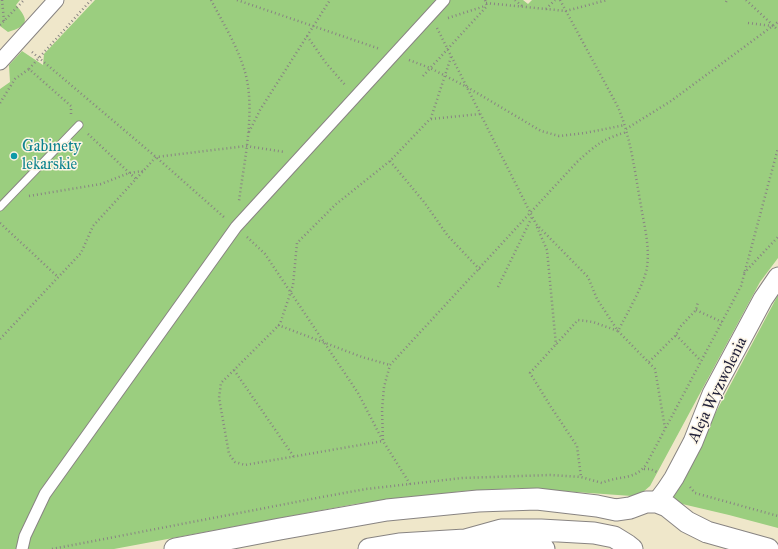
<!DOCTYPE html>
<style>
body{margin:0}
canvas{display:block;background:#efe7ca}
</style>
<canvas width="778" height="549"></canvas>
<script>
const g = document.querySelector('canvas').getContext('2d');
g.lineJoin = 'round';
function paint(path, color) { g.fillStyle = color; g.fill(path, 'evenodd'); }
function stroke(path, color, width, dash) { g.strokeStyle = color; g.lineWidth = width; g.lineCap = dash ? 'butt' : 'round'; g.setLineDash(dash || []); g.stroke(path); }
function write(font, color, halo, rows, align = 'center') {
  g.font = font + ' "IM FELL Great Primer",serif'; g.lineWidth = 3; g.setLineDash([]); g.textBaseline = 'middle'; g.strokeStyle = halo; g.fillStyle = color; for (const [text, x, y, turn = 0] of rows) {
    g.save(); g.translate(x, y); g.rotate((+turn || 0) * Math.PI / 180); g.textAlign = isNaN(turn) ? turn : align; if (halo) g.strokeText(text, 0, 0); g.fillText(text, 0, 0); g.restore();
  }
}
paint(new Path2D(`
 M 0,0 L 20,0 L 16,5 C 29,20 29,26 8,32 L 0,26 Z
 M 95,0 L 523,0 L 528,4 L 532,0 L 778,0 L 778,258 L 760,282 L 650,486 L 643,492 L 632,496 L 518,488 L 464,491 L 355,504 L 114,549 L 0,549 L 0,89 L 10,82 L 9,65 L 22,51 L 43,65 L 44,54 Z
 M 778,295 L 778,528 L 729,515 L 678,503 L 674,501 L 672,496 L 673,493 Z`), '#9bce7f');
const service = new Path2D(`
 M 0,207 L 79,125`);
const pedestrian = new Path2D(`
 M 22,549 L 25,536 L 45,494 L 236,227 L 444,0`);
const minor = new Path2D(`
 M 0,62 L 56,0`);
const tertiary = new Path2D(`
 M 657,502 L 666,490 L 674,478 L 693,442 L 712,394 L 763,299 L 778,277`);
const secondary = new Path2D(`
 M 467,541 L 500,548 L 544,549
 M 175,549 L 280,529 L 387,510 L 478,501 L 537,499 L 597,506 L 616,510 L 630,508 L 646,502 L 657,502 L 667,506 L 687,522 L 707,532 L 768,549
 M 369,549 L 399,544 L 465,540 L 501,530 L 541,530 L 594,533 L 614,537 L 627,545 L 632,549`);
stroke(service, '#888482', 9);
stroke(pedestrian, '#888482', 13);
stroke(minor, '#888482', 17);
stroke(tertiary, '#888482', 21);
stroke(secondary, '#888482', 23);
stroke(new Path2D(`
 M 2,0 L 4,21
 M 211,0 C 223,23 238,47 245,72 C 256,110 244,162 239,201
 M 237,0 L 380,49
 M 515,0 L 522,6
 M 560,0 L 618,107 C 631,138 635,173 641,206 C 644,225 650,246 647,267 C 645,283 626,315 618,331 L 593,322 L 578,320 L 530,373 L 551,407 L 577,446 L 581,477
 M 746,0 L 778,30
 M 726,2 L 727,0
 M 486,3 L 566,11 L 607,0
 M 546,9 L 555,0
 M 448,18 L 485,6
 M 748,23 L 773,26
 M 0,25 L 24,0
 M 437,28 L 536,224 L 588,277 L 597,299 L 618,331 L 655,369 L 665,428
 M 307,36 L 326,63 L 346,86
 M 32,52 L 156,157 L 225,218
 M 451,57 L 431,118 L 390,161 L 335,205 L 297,243 L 293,285 L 280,324 L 221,383 L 219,398 L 229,454 L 235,462 L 245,465 L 383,441 L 382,410 L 384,387 L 390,365 L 577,162 C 596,145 602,139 627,132
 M 409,60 L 430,68 L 467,87 L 541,131 L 559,136 L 585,133 L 625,125
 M 423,76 L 487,6 L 485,0
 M 0,103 L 15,79 L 29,69
 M 71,114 L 71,106 L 29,69 L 91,0
 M 431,119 L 480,114
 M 626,129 L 671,101 L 778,22
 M 249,132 L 260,110 L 330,0
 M 88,134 L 136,179
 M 390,161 L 424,202 L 448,236 L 481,271
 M 29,196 L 101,184 L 129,173 L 143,171
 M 0,223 L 58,277
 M 537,227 L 547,250 L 556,345
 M 247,237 L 265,254 L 358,393 L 383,441 L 410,484
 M 744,273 L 778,237
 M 498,287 L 532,217
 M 696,310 L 722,322
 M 278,325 L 362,357 L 390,365
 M 676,335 L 701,361
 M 0,339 L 81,253 L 93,226 L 156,157 L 246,146 L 285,152
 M 649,362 L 676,335 L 680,327 L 696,310 L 698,302
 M 234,370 L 294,457
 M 644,469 L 650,469 L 657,472
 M 690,487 L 695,493 L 778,516
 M 52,549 L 322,497 L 366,489 L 410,484 L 462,478 L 550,475 L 581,477 L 602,483 C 619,475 636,481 647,463 L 741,286 L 778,148`), '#888482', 2.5, [1, 3]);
stroke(service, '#fff', 7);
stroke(pedestrian, '#fff', 11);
stroke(minor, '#fff', 15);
stroke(tertiary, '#fff', 19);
stroke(secondary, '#fff', 21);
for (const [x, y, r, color] of [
 [14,156,4,"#0f9aa8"]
]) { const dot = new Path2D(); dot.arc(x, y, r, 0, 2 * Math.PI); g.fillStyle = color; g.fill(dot); stroke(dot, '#fcf5e5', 1.5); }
write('16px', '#0d838f', '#fcf5e5', [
 ["Gabinety",22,147],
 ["lekarskie",22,165]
], 'left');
write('16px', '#22223b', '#fcf5e5', [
 ["Aleja Wyzwolenia",718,390,-64]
]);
</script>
